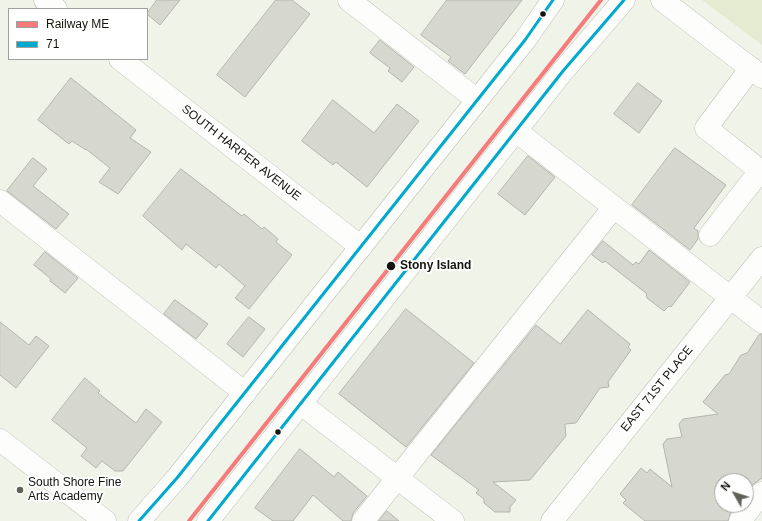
<!DOCTYPE html>
<style>
body{margin:0}
#map{position:relative;width:762px;height:521px;overflow:hidden;background:#f0f3e8;font-family:Arial,sans-serif}
canvas{display:block}
.legend{position:absolute;left:8px;top:8px;width:140px;height:52px;box-sizing:border-box;background:#fff;border:1px solid #a0a19e;margin:0;padding:5px 7px;list-style:none;font-size:12px;color:#12140d}
.legend li{display:flex;align-items:center;gap:8px;height:20px}
.legend b{width:20px;border:1px solid #a0a19e}
.north{position:absolute;left:714px;top:473px;width:40px;height:40px;box-sizing:border-box;background:#fff;border:1px solid #a0a19e;border-radius:50%;rotate:309deg;font-size:11px;font-weight:700;line-height:16px;text-align:center;color:#12140d}
.north::after{content:'';display:block;margin:auto;width:14px;height:18px;background:#60625a;clip-path:polygon(50% 0,100% 100%,50% 72%,0 100%)}
</style>
<div id="map">
<canvas width="762" height="521"></canvas>
<ul class="legend">
<li><b style="height:5px;background:#f67b7b"></b>Railway ME</li>
<li><b style="height:5px;background:#00a9ce"></b>71</li>
</ul>
<div class="north">N</div>
</div>
<script>
const g = document.querySelector('canvas').getContext('2d');
g.lineJoin = 'round';
function paint(path, color) { g.fillStyle = color; g.fill(path, 'evenodd'); }
function stroke(path, color, width, dash) { g.strokeStyle = color; g.lineWidth = width; g.lineCap = dash ? 'butt' : 'round'; g.setLineDash(dash || []); g.stroke(path); }
function write(font, color, halo, rows, align = 'center') {
  g.font = font + ' Arial,sans-serif'; g.lineWidth = 4; g.setLineDash([]); g.textBaseline = 'middle'; g.strokeStyle = halo; g.fillStyle = color; for (const [text, x, y, turn = 0] of rows) {
    g.save(); g.translate(x, y); g.rotate((+turn || 0) * Math.PI / 180); g.textAlign = isNaN(turn) ? turn : align; if (halo) g.strokeText(text, 0, 0); g.fillText(text, 0, 0); g.restore();
  }
}
paint(new Path2D(`
 M 702,0 L 762,0 L 762,45 Z`), '#e4ebd1');
const building = new Path2D(`
 M 157,0 L 180,0 L 160,25 L 147,14 Z
 M 276,0 L 292,0 L 310,14 L 245,97 L 217,75 Z
 M 447,0 L 522,0 L 465,74 L 448,61 L 451,57 L 421,35 Z
 M 380,40 L 414,67 L 402,82 L 388,71 L 390,68 L 370,53 Z
 M 71,78 L 136,130 L 130,138 L 151,152 L 118,194 L 99,182 L 110,168 L 86,149 L 86,150 L 72,141 L 69,144 L 38,120 Z
 M 638,83 L 662,101 L 639,133 L 614,114 Z
 M 333,100 L 374,133 L 397,104 L 419,121 L 367,187 L 336,162 L 333,165 L 302,141 Z
 M 675,148 L 726,185 L 694,228 L 698,231 L 698,239 L 690,250 L 632,205 Z
 M 528,156 L 555,177 L 525,215 L 498,194 Z
 M 33,158 L 47,169 L 33,186 L 69,214 L 56,229 L 7,191 Z
 M 181,169 L 242,216 L 244,214 L 262,229 L 264,227 L 278,239 L 276,242 L 292,255 L 249,309 L 235,298 L 245,286 L 219,264 L 216,268 L 186,244 L 182,250 L 143,216 Z
 M 603,241 L 633,265 L 636,262 L 639,264 L 649,250 L 690,282 L 671,307 L 669,306 L 664,311 L 647,298 L 646,293 L 605,261 L 603,263 L 592,255 Z
 M 45,252 L 78,278 L 65,293 L 50,281 L 51,279 L 34,265 Z
 M 175,300 L 208,324 L 196,339 L 164,314 Z
 M 406,309 L 474,363 L 406,447 L 339,394 Z
 M 588,310 L 630,344 L 628,347 L 631,350 L 608,382 L 609,387 L 600,388 L 576,423 L 565,424 L 566,436 L 530,480 L 493,482 L 516,500 L 510,507 L 510,512 L 495,512 L 484,503 L 484,499 L 476,493 L 479,490 L 431,455 L 536,325 L 560,344 Z
 M 249,317 L 265,329 L 243,357 L 227,344 Z
 M 0,322 L 29,345 L 36,336 L 49,346 L 16,388 L 0,375 Z
 M 760,334 L 762,334 L 762,478 L 752,485 L 746,493 L 746,481 L 722,481 L 722,505 L 737,505 L 730,514 L 728,521 L 645,521 L 623,503 L 626,500 L 620,494 L 641,468 L 647,473 L 650,469 L 672,487 L 663,444 L 667,439 L 682,437 L 679,424 L 683,419 L 718,414 L 703,402 L 725,375 L 729,374 L 741,355 L 747,353 Z
 M 85,378 L 100,391 L 98,393 L 136,423 L 146,409 L 162,422 L 123,471 L 115,471 L 102,461 L 96,468 L 81,456 L 87,448 L 52,420 Z
 M 300,449 L 334,477 L 338,472 L 367,496 L 353,513 L 351,521 L 343,521 L 313,495 L 293,521 L 273,521 L 255,508 Z
 M 387,511 L 399,521 L 379,521 Z`);
paint(building, '#d6d8d0');
stroke(building, '#b3b5ad', 1);
const minor = new Path2D(`
 M 45,0 L 56,9
 M 349,0 L 477,100
 M 120,59 L 361,247
 M 751,68 L 706,128 L 762,172
 M 516,131 L 762,322
 M 0,201 L 245,393
 M 710,235 L 760,171
 M 300,403 L 453,521
 M 0,440 L 105,521
 M 363,521 L 614,207
 M 552,521 L 762,258
 M 740,521 L 762,493`);
const major = new Path2D(`
 M 139,521 L 177,478 L 525,40 L 553,0
 M 208,521 L 563,71 L 624,0`);
const highway = new Path2D(`
 M 662,0 L 762,77`);
stroke(minor, '#bec0b8', 23);
stroke(major, '#bec0b8', 23);
stroke(highway, '#bec0b8', 23);
stroke(minor, '#fdfdfc', 22);
stroke(major, '#fdfdfc', 22);
stroke(highway, '#fdfdfc', 22);
stroke(new Path2D(`
 M 139,521 L 177,478 L 525,40 L 553,0
 M 208,521 L 563,71 L 624,0`), '#00a9ce', 3);
stroke(new Path2D(`
 M 189,521 L 601,0`), '#f67b7b', 4);
for (const [x, y, r, color] of [
 [543,14,3.5,"#12140d"],
 [391,266,5,"#12140d"],
 [278,432,3.5,"#12140d"],
 [20,490,4,"#60625a"]
]) { const dot = new Path2D(); dot.arc(x, y, r, 0, 2 * Math.PI); g.fillStyle = color; g.fill(dot); stroke(dot, '#fff', 1.5); }
write('12px', '#12140d', '#fff', [
 ["SOUTH HARPER AVENUE",241,153,38],
 ["EAST 71ST PLACE",657,389,-51]
]);
write('bold 12px', '#12140d', '#fff', [
 ["Stony Island",400,266]
], 'left');
write('12px', '#12140d', '#fff', [
 ["South Shore Fine",28,483],
 ["Arts Academy",28,497]
], 'left');
</script>
